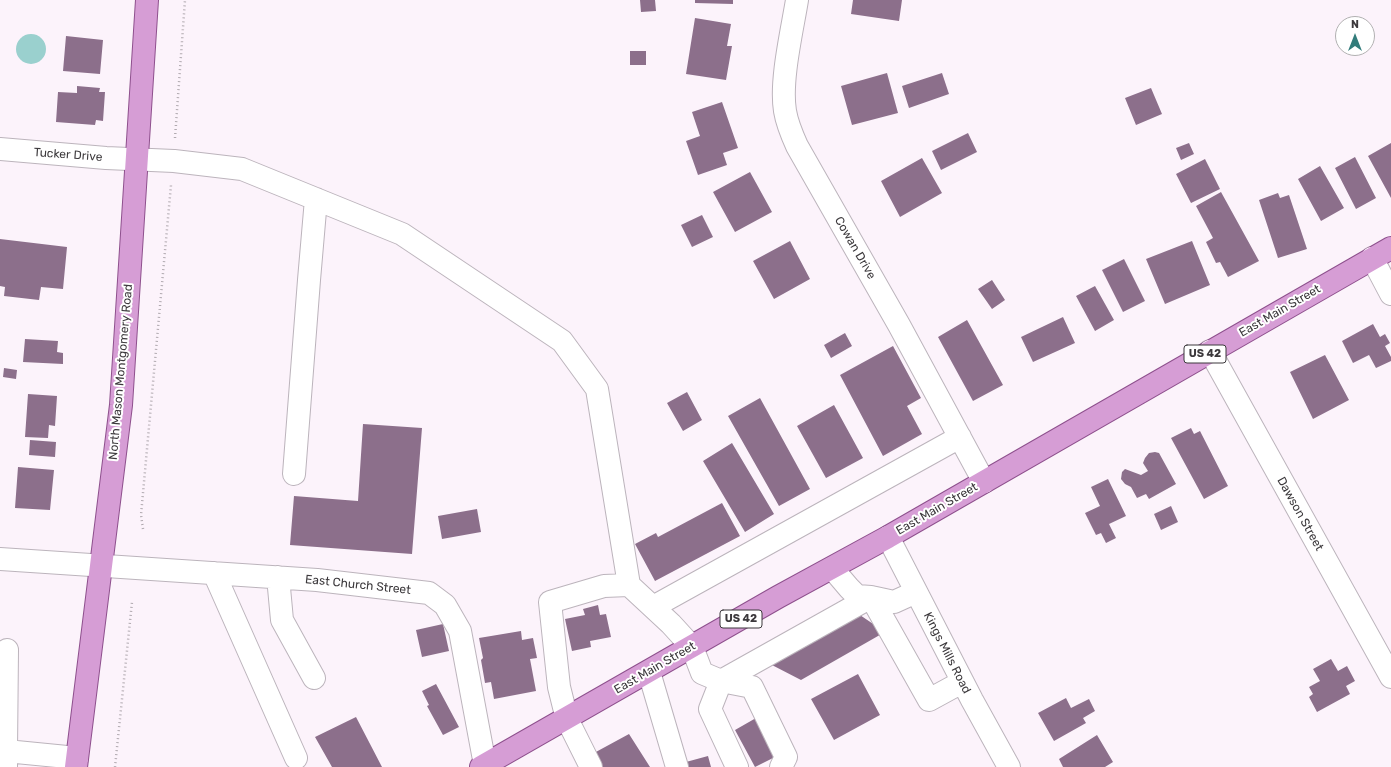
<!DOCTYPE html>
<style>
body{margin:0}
#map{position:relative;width:1391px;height:767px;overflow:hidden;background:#fcf3fb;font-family:Rubik,sans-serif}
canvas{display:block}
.north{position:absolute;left:1335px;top:16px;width:40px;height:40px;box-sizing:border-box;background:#fff;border:1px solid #b1b0b1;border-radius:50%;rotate:0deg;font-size:11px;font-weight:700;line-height:16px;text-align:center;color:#3c393c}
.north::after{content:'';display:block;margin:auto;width:14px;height:18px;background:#327c7b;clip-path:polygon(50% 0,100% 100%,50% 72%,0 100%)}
</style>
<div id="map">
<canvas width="1391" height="767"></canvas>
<div class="north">N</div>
</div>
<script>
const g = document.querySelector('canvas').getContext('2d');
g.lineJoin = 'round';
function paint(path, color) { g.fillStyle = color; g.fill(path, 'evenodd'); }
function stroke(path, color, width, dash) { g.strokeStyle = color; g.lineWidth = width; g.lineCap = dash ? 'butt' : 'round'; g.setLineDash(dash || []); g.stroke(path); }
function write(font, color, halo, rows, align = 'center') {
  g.font = font + ' Rubik,sans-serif'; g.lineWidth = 4; g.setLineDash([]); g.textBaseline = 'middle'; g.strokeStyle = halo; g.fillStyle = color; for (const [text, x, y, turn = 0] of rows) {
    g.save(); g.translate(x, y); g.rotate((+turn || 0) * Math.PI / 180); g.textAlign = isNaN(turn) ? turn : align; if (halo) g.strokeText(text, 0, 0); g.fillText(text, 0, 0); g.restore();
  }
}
paint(new Path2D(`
 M16 49a15 15 0 1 1 30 0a15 15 0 1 1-30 0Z`), '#9ad0ce');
paint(new Path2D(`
 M 640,0 L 655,0 L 656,11 L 641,12 Z
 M 695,0 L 733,0 L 733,4 L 695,3 Z
 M 853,0 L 902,0 L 899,21 L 851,14 Z
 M 695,18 L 731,24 L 727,46 L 732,46 L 726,80 L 686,74 Z
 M 66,36 L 103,40 L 100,74 L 63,71 Z
 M 630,51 L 646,51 L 646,65 L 630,65 Z
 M 887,73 L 898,113 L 852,125 L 841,86 Z
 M 942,73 L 949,94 L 909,108 L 902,86 Z
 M 77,86 L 100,88 L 99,92 L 105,92 L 103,121 L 96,120 L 95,125 L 56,122 L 58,92 L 77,93 Z
 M 1151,88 L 1162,114 L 1136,125 L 1125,98 Z
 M 722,102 L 738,148 L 723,153 L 727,165 L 698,175 L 686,141 L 700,136 L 692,112 Z
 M 968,133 L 977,152 L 941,170 L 932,151 Z
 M 1189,143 L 1194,154 L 1181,160 L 1176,148 Z
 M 1391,143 L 1391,198 L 1368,156 Z
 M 1355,157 L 1376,198 L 1356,209 L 1335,168 Z
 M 922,158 L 942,193 L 900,217 L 881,181 Z
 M 1205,159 L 1220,189 L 1191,203 L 1176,174 Z
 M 1320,166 L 1344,208 L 1321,221 L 1298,179 Z
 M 750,172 L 772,212 L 735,232 L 713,192 Z
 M 1221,192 L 1259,261 L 1228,277 L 1220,262 L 1216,263 L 1206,242 L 1213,238 L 1196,206 Z
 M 1278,193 L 1280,198 L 1289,195 L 1307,249 L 1278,258 L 1259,200 Z
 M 702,215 L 713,237 L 692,247 L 681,225 Z
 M 0,239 L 67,247 L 63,289 L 41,287 L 39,300 L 4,296 L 5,287 L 0,286 Z
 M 790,241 L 810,279 L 774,299 L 753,261 Z
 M 1192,241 L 1210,285 L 1165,304 L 1146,259 Z
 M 1124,259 L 1145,301 L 1123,312 L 1102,270 Z
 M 992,280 L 1005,300 L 992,309 L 978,289 Z
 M 1095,286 L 1114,320 L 1095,331 L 1076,296 Z
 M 1063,317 L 1075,343 L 1033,362 L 1021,337 Z
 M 967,320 L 1003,385 L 973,401 L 938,337 Z
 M 1373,324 L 1380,337 L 1385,334 L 1390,343 L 1385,346 L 1391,357 L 1391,361 L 1376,368 L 1369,355 L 1353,363 L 1342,341 Z
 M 845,333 L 852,346 L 831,358 L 824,345 Z
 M 25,339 L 58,341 L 57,352 L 63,353 L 63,364 L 23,362 Z
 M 893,346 L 921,398 L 907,406 L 922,434 L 883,456 L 840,375 Z
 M 1325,355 L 1349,400 L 1313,419 L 1290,372 Z
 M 4,368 L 17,370 L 16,379 L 3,377 Z
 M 687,392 L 702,420 L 683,431 L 667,403 Z
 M 28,394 L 57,396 L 55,426 L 49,425 L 48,438 L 25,437 Z
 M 760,398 L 810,489 L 779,506 L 728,416 Z
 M 834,405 L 863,458 L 826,478 L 797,426 Z
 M 363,424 L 422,428 L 412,554 L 290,545 L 294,496 L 358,501 Z
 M 1191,428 L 1194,434 L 1200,431 L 1228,486 L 1204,499 L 1171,438 Z
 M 30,440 L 56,442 L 55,457 L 29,455 Z
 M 732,443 L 774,514 L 745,532 L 703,461 Z
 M 1155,452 L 1159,453 L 1176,484 L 1149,499 L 1146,494 L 1137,498 L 1131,487 L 1125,484 L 1121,479 L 1122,472 L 1125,469 L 1141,475 L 1148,471 L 1143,463 L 1145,458 L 1149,453 Z
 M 18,467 L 54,470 L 50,510 L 15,508 Z
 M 1108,479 L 1126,516 L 1109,524 L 1116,538 L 1106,543 L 1101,533 L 1096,535 L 1085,513 L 1100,506 L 1091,487 Z
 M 722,503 L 740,536 L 655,581 L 635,544 L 656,533 L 658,537 Z
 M 1171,506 L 1178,522 L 1161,530 L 1154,514 Z
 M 477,509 L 481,532 L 442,539 L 438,516 Z
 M 598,605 L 600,615 L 606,614 L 611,637 L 590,641 L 591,647 L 572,651 L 565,619 L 585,615 L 583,609 Z
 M 854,611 L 885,632 L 801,680 L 770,664 Z
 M 443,624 L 449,651 L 422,657 L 416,630 Z
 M 521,631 L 522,640 L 533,638 L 537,658 L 530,659 L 536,691 L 494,699 L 491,682 L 485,683 L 481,660 L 483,658 L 479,638 Z
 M 1331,659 L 1338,671 L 1347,666 L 1355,681 L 1346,686 L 1350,694 L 1317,712 L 1309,697 L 1313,694 L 1309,687 L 1320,681 L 1313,669 Z
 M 858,674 L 880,715 L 834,740 L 811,699 Z
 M 436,684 L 459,727 L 443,735 L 427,706 L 429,705 L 422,691 Z
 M 1066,698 L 1071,708 L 1089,699 L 1095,711 L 1083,718 L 1086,723 L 1054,741 L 1038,713 Z
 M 356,717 L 382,767 L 332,767 L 315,737 Z
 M 756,718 L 777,756 L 755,767 L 735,730 Z
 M 629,734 L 650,767 L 603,767 L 594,753 Z
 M 1097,735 L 1113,762 L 1105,767 L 1063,767 L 1059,759 Z
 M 708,756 L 711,767 L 687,767 L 686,762 Z`), '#8c6f8b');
const minor = new Path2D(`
 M 797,0 C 792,31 780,81 785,111 C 787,123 792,135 797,146 L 899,325 L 984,482
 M 0,149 L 106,158 L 174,161 L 242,169 L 402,234 L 562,341 L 597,389 L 629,585 L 671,624 L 692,647 L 702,673 L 721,681 L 752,687 L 786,757 L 781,767
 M 1372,258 L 1391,294
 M 1210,351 L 1391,677
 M 294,474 L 309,280 L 316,199
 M 888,537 L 972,700 L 1009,767
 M 0,559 L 317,580 L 429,593 L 445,605 L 460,631 L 485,765
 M 832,568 L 849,588 L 857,596 L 871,597 L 929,700 L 962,682
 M 214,573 L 296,758
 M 278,577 L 282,620 L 314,678
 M 653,607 L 960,437
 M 649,672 L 677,767
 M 6,751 L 7,650
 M 6,767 L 6,751 L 77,758
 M 591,767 L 567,719 L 559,687 L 550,602 L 604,586 L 629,585
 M 737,767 L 710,709 L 721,681 L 871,597 L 894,602 L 916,592`);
const major = new Path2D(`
 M 76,767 L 121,405 L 147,0
 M 481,767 L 778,597 L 888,537 L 1391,248`);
stroke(minor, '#bcb4bc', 24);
stroke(major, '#8e508d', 24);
stroke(new Path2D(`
 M 175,138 L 185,0
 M 143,529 L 141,515 L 171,185
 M 115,767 L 132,602`), '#b1aab0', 2.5, [1, 3]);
stroke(minor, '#fff', 22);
stroke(major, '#d69dd5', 22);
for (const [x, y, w] of [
 [1205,354,42],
 [741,619,42]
]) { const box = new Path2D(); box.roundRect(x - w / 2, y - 9, w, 18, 3); g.fillStyle = '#fff'; g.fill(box); stroke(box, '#3c393c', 1); }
write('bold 11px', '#3c393c', null, [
 ["US 42",1205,354],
 ["US 42",741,619]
]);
write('12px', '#3c393c', '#fff', [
 ["Tucker Drive",68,155,4],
 ["Cowan Drive",855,248,60],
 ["East Main Street",1280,311,-30],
 ["North Mason Montgomery Road",121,372,-85],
 ["East Main Street",937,509,-30],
 ["Dawson Street",1300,514,61],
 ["East Church Street",358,585,6],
 ["Kings Mills Road",947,653,63],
 ["East Main Street",655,668,-30]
]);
</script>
